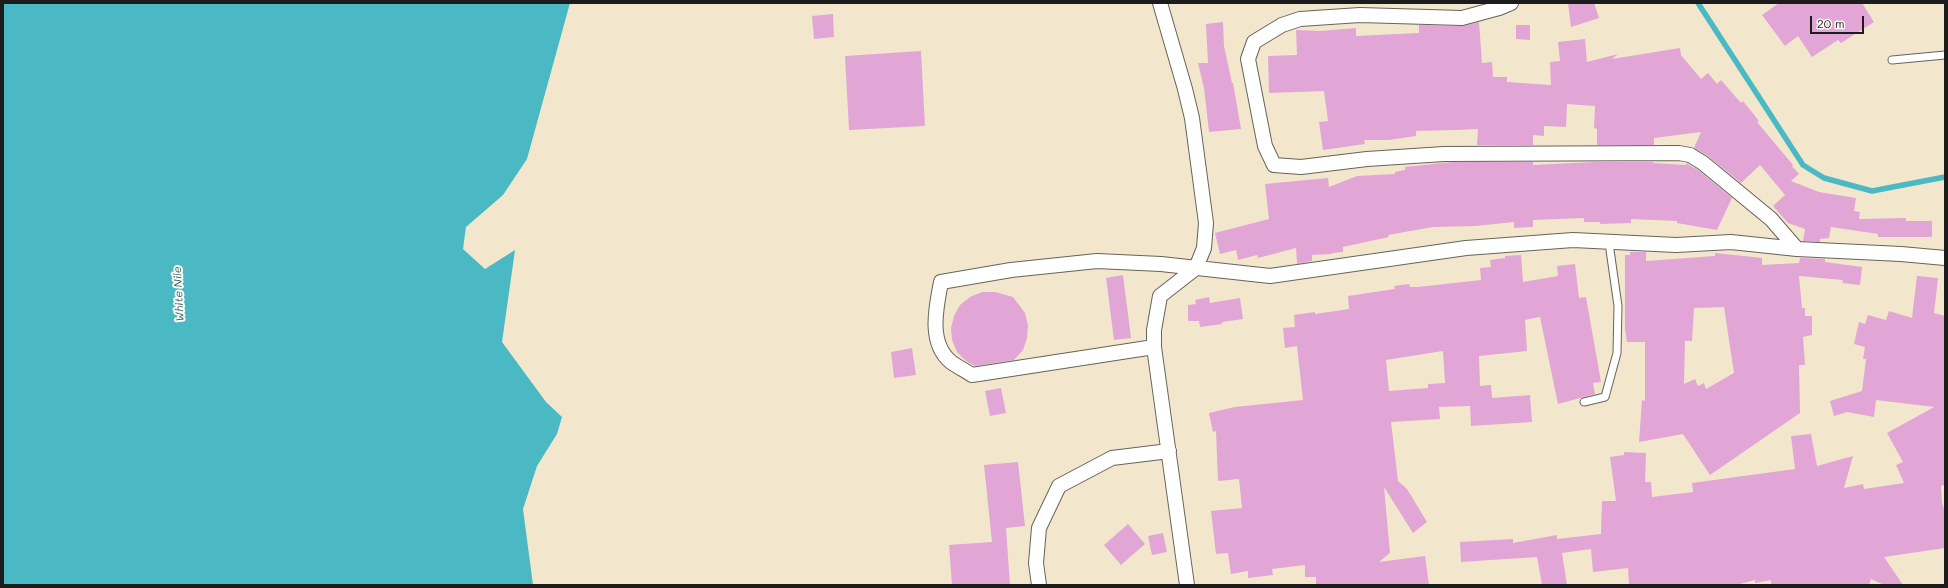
<!DOCTYPE html>
<style>
body{margin:0}
#map{position:relative;width:1948px;height:588px;overflow:hidden;background:#f2e7cd;font-family:Mali,sans-serif}
canvas{display:block}
.frame{position:absolute;inset:0;border:4px solid #1c1c1c;pointer-events:none}
.scale{position:absolute;left:1810px;top:16px;width:54px;height:18px;box-sizing:border-box;border:2px solid #1c1c1c;border-top:0;padding-left:5px;font-size:12px;line-height:14px;white-space:nowrap;color:#1c1c1c;-webkit-text-stroke:3px #fdfcf7;paint-order:stroke}
</style>
<div id="map">
<canvas width="1948" height="588"></canvas>
<div class="frame"></div>
<div class="scale">20 m</div>
</div>
<script>
const g = document.querySelector('canvas').getContext('2d');
g.lineJoin = 'round';
function paint(path, color) { g.fillStyle = color; g.fill(path, 'evenodd'); }
function stroke(path, color, width, dash) { g.strokeStyle = color; g.lineWidth = width; g.lineCap = dash ? 'butt' : 'round'; g.setLineDash(dash || []); g.stroke(path); }
function write(font, color, halo, rows, align = 'center') {
  g.font = font + ' Mali,sans-serif'; g.lineWidth = 4; g.setLineDash([]); g.textBaseline = 'middle'; g.strokeStyle = halo; g.fillStyle = color; for (const [text, x, y, turn = 0] of rows) {
    g.save(); g.translate(x, y); g.rotate((+turn || 0) * Math.PI / 180); g.textAlign = isNaN(turn) ? turn : align; if (halo) g.strokeText(text, 0, 0); g.fillText(text, 0, 0); g.restore();
  }
}
paint(new Path2D(`
 M 3,3 L 570,3 L 527,159 L 503,195 L 466,227 L 463,249 L 485,269 L 515,250 L 502,342 L 546,402 L 562,417 L 557,434 L 537,466 L 523,509 L 533,585 L 3,585 Z`), '#4bb9c4');
stroke(new Path2D(`
 M 1698,3 L 1803,165 L 1824,178 L 1872,191 L 1945,177`), '#4bb9c4', 5.5);
paint(new Path2D(`
 M 1568,3 L 1594,3 L 1599,18 L 1571,27 Z
 M 1779,3 L 1862,3 L 1874,22 L 1841,43 L 1838,40 L 1812,57 L 1798,36 L 1785,46 L 1762,15 Z
 M 833,14 L 834,37 L 814,39 L 812,16 Z
 M 1223,22 L 1224,46 L 1232,83 L 1233,83 L 1241,129 L 1209,132 L 1204,88 L 1198,63 L 1208,63 L 1206,24 Z
 M 1479,22 L 1482,63 L 1492,62 L 1493,77 L 1507,77 L 1507,82 L 1551,85 L 1550,62 L 1560,61 L 1558,42 L 1585,39 L 1587,62 L 1618,54 L 1612,59 L 1680,48 L 1681,55 L 1701,79 L 1708,73 L 1717,84 L 1721,80 L 1741,103 L 1743,101 L 1759,121 L 1757,122 L 1793,165 L 1792,166 L 1799,174 L 1791,181 L 1819,192 L 1856,198 L 1854,211 L 1860,212 L 1859,219 L 1906,218 L 1906,221 L 1932,221 L 1932,237 L 1878,237 L 1878,234 L 1831,227 L 1829,238 L 1820,239 L 1820,242 L 1803,241 L 1805,229 L 1788,223 L 1773,206 L 1785,195 L 1760,165 L 1741,183 L 1708,156 L 1694,148 L 1701,132 L 1654,138 L 1654,145 L 1597,145 L 1597,129 L 1594,128 L 1595,106 L 1567,104 L 1566,127 L 1544,126 L 1544,136 L 1533,135 L 1533,145 L 1477,145 L 1478,129 L 1456,130 L 1416,131 L 1416,136 L 1389,140 L 1364,140 L 1365,144 L 1323,150 L 1319,122 L 1328,121 L 1324,91 L 1269,93 L 1268,56 L 1297,55 L 1296,30 L 1320,31 L 1356,28 L 1356,36 L 1419,33 L 1419,25 L 1462,26 Z
 M 1516,25 L 1530,25 L 1530,40 L 1516,39 Z
 M 921,51 L 925,126 L 849,130 L 845,56 Z
 M 1452,162 L 1533,162 L 1533,165 L 1595,162 L 1653,162 L 1653,163 L 1686,165 L 1686,163 L 1698,170 L 1732,198 L 1717,230 L 1677,223 L 1677,221 L 1631,219 L 1631,223 L 1600,224 L 1600,222 L 1584,222 L 1584,218 L 1533,220 L 1533,227 L 1514,228 L 1514,222 L 1476,226 L 1433,227 L 1388,235 L 1389,237 L 1343,247 L 1343,252 L 1332,253 L 1332,254 L 1312,255 L 1312,261 L 1297,264 L 1296,248 L 1258,258 L 1257,255 L 1238,260 L 1236,250 L 1220,254 L 1215,233 L 1269,219 L 1265,184 L 1328,178 L 1329,187 L 1357,176 L 1395,174 L 1395,172 L 1405,170 L 1405,167 Z
 M 1630,252 L 1646,252 L 1646,261 L 1715,256 L 1715,253 L 1762,258 L 1762,265 L 1799,263 L 1800,258 L 1825,259 L 1825,262 L 1862,267 L 1860,285 L 1842,283 L 1843,280 L 1799,276 L 1802,308 L 1805,308 L 1805,316 L 1812,316 L 1812,335 L 1803,337 L 1805,365 L 1799,365 L 1800,413 L 1710,475 L 1683,434 L 1639,442 L 1642,400 L 1645,401 L 1645,342 L 1627,342 L 1625,329 L 1625,255 L 1630,255 ZM 1724,307 L 1734,373 L 1706,389 L 1704,383 L 1698,386 L 1695,379 L 1684,384 L 1685,341 L 1692,341 L 1694,308 Z
 M 1521,255 L 1523,282 L 1558,276 L 1557,266 L 1575,264 L 1579,298 L 1586,297 L 1601,382 L 1593,383 L 1595,394 L 1558,404 L 1540,317 L 1525,320 L 1527,351 L 1479,356 L 1480,386 L 1491,385 L 1492,398 L 1530,395 L 1532,422 L 1471,426 L 1470,406 L 1439,407 L 1440,419 L 1391,422 L 1398,481 L 1407,489 L 1427,522 L 1413,533 L 1384,487 L 1390,553 L 1379,562 L 1425,556 L 1429,585 L 1316,585 L 1316,577 L 1305,577 L 1305,565 L 1272,569 L 1273,575 L 1248,578 L 1248,571 L 1231,574 L 1228,553 L 1216,554 L 1211,511 L 1242,508 L 1239,479 L 1218,481 L 1216,431 L 1213,432 L 1209,413 L 1235,407 L 1303,400 L 1297,346 L 1285,348 L 1283,328 L 1295,327 L 1294,315 L 1315,312 L 1315,314 L 1349,309 L 1348,296 L 1395,289 L 1394,286 L 1409,284 L 1410,287 L 1418,287 L 1481,280 L 1480,268 L 1491,267 L 1490,260 L 1505,258 L 1505,256 ZM 1443,351 L 1445,383 L 1428,384 L 1428,388 L 1389,391 L 1386,360 Z
 M 1123,275 L 1131,338 L 1114,340 L 1106,278 Z
 M 1917,276 L 1938,278 L 1934,313 L 1945,316 L 1945,485 L 1941,486 L 1942,503 L 1945,512 L 1945,548 L 1884,557 L 1903,585 L 1884,585 L 1871,579 L 1869,585 L 1771,585 L 1771,580 L 1755,583 L 1755,580 L 1736,585 L 1629,585 L 1628,568 L 1593,572 L 1591,549 L 1562,553 L 1567,585 L 1542,585 L 1537,557 L 1461,562 L 1460,542 L 1513,539 L 1513,543 L 1557,535 L 1557,539 L 1601,534 L 1602,501 L 1616,501 L 1610,457 L 1624,455 L 1624,452 L 1646,453 L 1645,482 L 1651,482 L 1652,497 L 1693,492 L 1692,483 L 1795,469 L 1791,436 L 1811,434 L 1817,466 L 1853,456 L 1844,488 L 1863,484 L 1864,489 L 1904,483 L 1896,465 L 1903,462 L 1887,433 L 1934,407 L 1876,400 L 1874,417 L 1847,412 L 1834,416 L 1830,401 L 1862,391 L 1866,359 L 1863,359 L 1865,347 L 1854,344 L 1859,322 L 1865,324 L 1868,315 L 1886,320 L 1889,311 L 1912,318 Z
 M 982,292 L 995,292 L 1013,297 L 1025,313 L 1028,325 L 1027,338 L 1023,350 L 1014,360 L 975,366 L 966,361 L 957,352 L 952,340 L 951,328 L 954,316 L 960,305 L 970,297 Z
 M 1209,297 L 1210,303 L 1240,298 L 1243,319 L 1222,322 L 1222,324 L 1200,327 L 1199,321 L 1188,321 L 1188,305 L 1196,304 L 1195,300 Z
 M 912,348 L 916,375 L 894,378 L 891,352 Z
 M 1001,388 L 1006,413 L 990,416 L 985,391 Z
 M 1018,462 L 1025,526 L 1006,528 L 1010,585 L 952,585 L 949,545 L 992,542 L 984,465 Z
 M 1128,524 L 1145,544 L 1121,565 L 1104,545 Z
 M 1163,533 L 1167,552 L 1152,555 L 1148,536 Z`), '#e1a6d5');
const lane = new Path2D(`
 M 1892,60 L 1945,55
 M 1584,402 L 1605,397 L 1617,353 L 1618,306 L 1609,243`);
const street = new Path2D(`
 M 1160,3 L 1185,89 L 1192,118 L 1206,223 L 1204,248 L 1196,268 L 1160,296 L 1154,330 L 1154,347 L 1187,585
 M 1511,3 L 1499,8 L 1462,18 L 1360,15 L 1300,19 L 1282,25 L 1254,42 L 1248,59 L 1265,146 L 1274,165 L 1301,167 L 1367,159 L 1444,154 L 1679,153 L 1690,155 L 1703,163 L 1771,219 L 1797,249
 M 1154,347 L 972,375 C 966,371 958,367 951,362 C 928,343 936,308 941,282 L 1011,270 L 1097,261 L 1161,264 L 1270,276 L 1466,248 L 1573,240 L 1676,245 L 1731,242 L 1797,249 L 1901,254 L 1945,258
 M 1039,585 L 1036,563 L 1039,528 L 1059,486 L 1112,458 L 1169,451`);
stroke(lane, '#67635a', 9);
stroke(street, '#67635a', 16);
stroke(lane, '#fff', 7);
stroke(street, '#fff', 14);
write('italic 11px', '#316368', '#fdfcf7', [
 ["White Nile",179,294,-93]
]);
</script>
